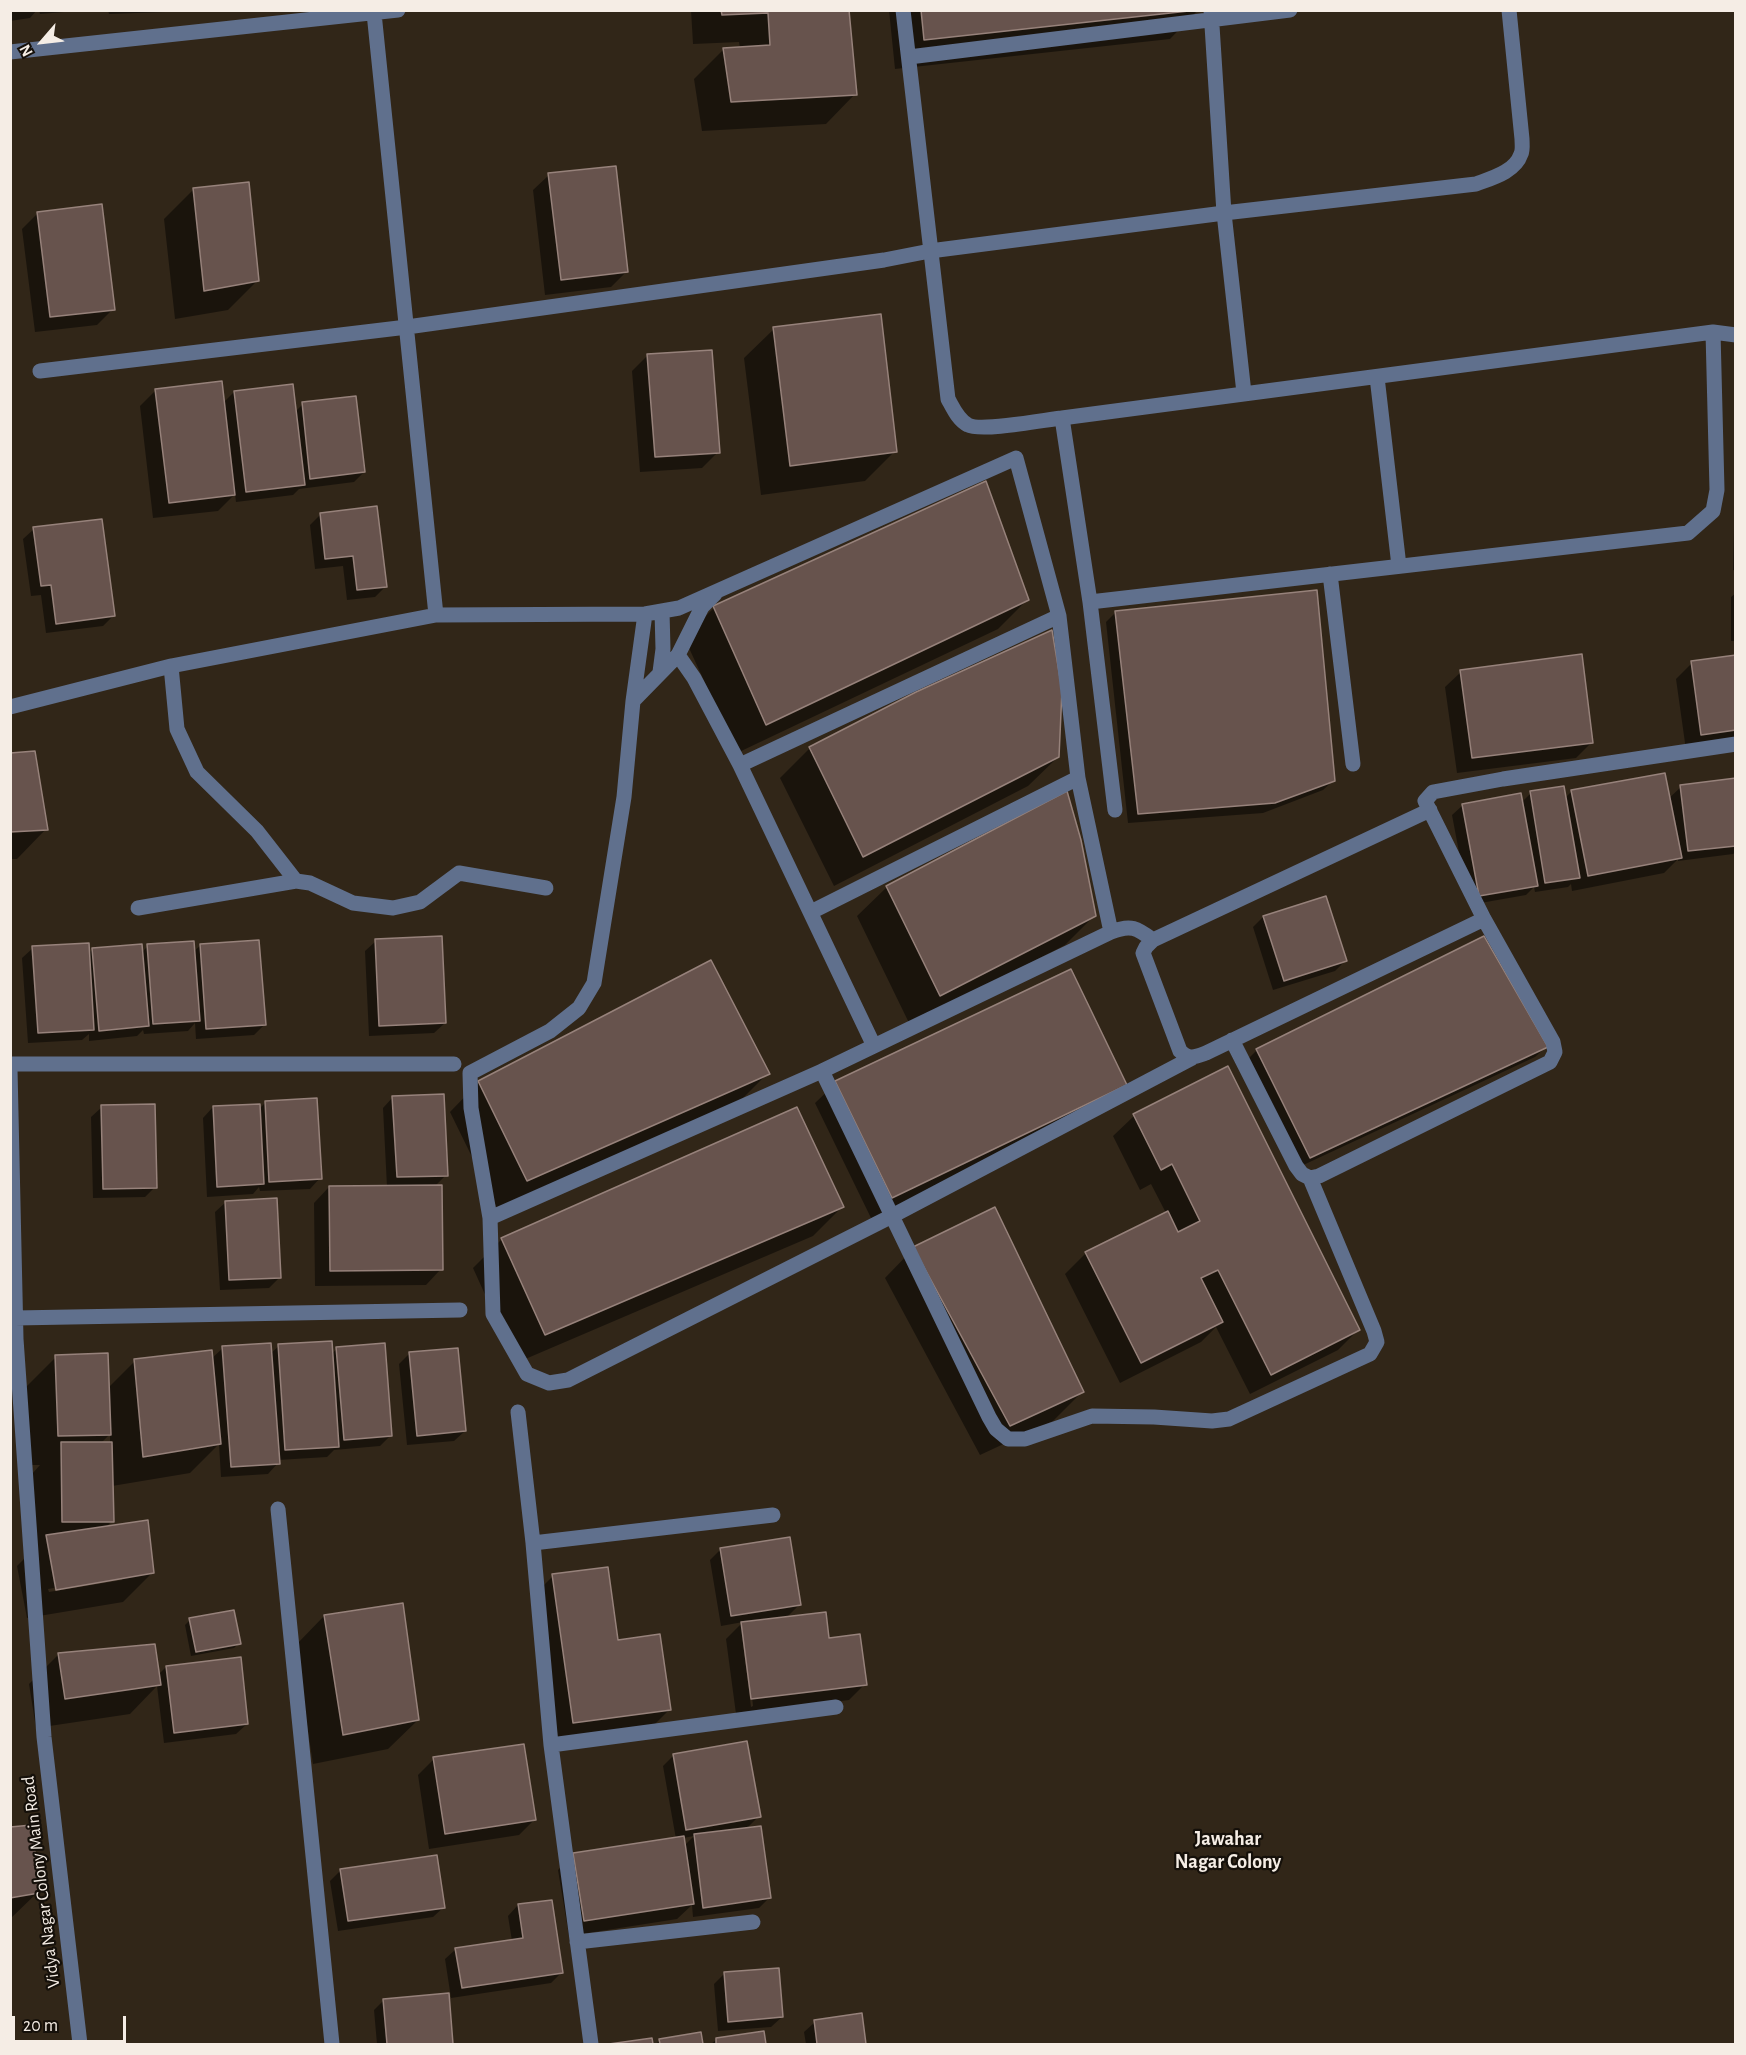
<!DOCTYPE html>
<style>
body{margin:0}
#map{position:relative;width:1746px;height:2055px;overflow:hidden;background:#312618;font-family:"Alegreya Sans",sans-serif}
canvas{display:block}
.frame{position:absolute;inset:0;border:12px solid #f5ede5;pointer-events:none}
.north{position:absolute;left:12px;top:12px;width:60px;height:60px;-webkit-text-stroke:4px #15100a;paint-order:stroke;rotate:242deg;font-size:16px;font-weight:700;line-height:24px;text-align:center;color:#f5ede5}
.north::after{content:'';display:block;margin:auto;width:21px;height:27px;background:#f5ede5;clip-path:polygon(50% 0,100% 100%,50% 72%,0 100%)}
.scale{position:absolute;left:12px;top:2016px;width:114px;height:27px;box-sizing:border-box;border:3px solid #f5ede5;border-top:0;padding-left:8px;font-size:18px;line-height:21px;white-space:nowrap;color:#f5ede5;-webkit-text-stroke:4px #15100a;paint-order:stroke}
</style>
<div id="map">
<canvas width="1746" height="2055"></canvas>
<div class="frame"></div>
<div class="north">N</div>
<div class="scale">20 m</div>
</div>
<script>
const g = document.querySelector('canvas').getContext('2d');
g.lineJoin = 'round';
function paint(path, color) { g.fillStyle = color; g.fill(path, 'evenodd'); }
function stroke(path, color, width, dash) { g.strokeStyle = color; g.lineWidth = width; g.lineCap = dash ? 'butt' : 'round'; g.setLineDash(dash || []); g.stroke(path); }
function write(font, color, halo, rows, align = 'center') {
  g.font = font + ' "Alegreya Sans",sans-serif'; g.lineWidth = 4.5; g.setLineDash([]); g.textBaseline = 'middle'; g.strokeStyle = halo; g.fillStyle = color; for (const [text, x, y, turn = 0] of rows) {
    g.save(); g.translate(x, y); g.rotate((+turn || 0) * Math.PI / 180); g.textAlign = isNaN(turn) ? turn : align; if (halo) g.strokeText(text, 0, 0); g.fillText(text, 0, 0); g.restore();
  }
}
paint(new Path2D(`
 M 10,10 L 37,10 L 30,18 L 10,21 Z
 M 39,10 L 88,10 L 40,14 Z
 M 108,10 L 166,10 L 165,12 L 109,14 Z
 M 691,10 L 848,10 L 855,94 L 826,124 L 702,131 L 694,79 L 724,49 L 740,48 L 739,42 L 693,44 Z
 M 889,10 L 1198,10 L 1170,39 L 895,69 Z
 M 549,175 L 626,272 L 611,287 L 545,295 L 533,190 Z
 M 194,189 L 258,280 L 228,310 L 175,319 L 164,219 Z
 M 38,213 L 113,309 L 97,325 L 35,332 L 22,229 Z
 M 774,329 L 895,451 L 865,481 L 761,495 L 744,358 Z
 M 647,356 L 718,452 L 702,468 L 640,472 L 632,371 Z
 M 156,390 L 223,403 L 234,392 L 295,412 L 303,404 L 364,472 L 354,482 L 299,489 L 293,495 L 236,502 L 235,494 L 218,511 L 153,518 L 140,406 Z
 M 985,483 L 1027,600 L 998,629 L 737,753 L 684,637 L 714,608 Z
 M 321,514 L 386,586 L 375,597 L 347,600 L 343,566 L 315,569 L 310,525 Z
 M 1736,527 L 1736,571 L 1733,570 L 1734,529 Z
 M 34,529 L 113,616 L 103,626 L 46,633 L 41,595 L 31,596 L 23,539 Z
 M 1736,593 L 1736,641 L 1731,641 L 1731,597 Z
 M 1116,612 L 1334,780 L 1323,790 L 1263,813 L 1128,823 L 1106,622 Z
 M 1736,657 L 1736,743 L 1686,750 L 1676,679 L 1692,663 Z
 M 1461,672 L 1592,742 L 1576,758 L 1457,773 L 1445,687 Z
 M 810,748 L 1058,757 L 1028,786 L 834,886 L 780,778 Z
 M 10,755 L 46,829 L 17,859 L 10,859 Z
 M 1736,783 L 1736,852 L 1733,854 L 1678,861 L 1678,859 L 1664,873 L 1572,891 L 1571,884 L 1568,887 L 1535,892 L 1534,887 L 1526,895 L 1469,905 L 1452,815 L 1463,805 L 1521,803 L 1531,793 L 1565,798 L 1571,792 L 1668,799 L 1681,787 Z
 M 887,887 L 1095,915 L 1065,945 L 910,1025 L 857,916 Z
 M 1263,917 L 1345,961 L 1335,971 L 1273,990 L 1253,927 Z
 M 376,941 L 445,1023 L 434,1033 L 369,1036 L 365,951 Z
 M 201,945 L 264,1025 L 254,1035 L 196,1039 L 195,1023 L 188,1031 L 144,1034 L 143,1030 L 137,1036 L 89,1041 L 89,1034 L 82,1040 L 28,1043 L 22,958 L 33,948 L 88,954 L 92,950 L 141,953 L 148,946 L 193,952 Z
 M 1070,971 L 1104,1106 L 871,1218 L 815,1103 L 836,1083 Z
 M 1546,1047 L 1535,1057 L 1299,1167 L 1247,1060 L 1257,1050 Z
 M 768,1073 L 738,1103 L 498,1210 L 450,1112 L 479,1082 Z
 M 393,1097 L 446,1175 L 435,1186 L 441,1269 L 426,1285 L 315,1286 L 314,1203 L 329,1187 L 387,1187 L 383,1108 Z
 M 265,1103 L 320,1178 L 310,1189 L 260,1191 L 259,1187 L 253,1194 L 207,1197 L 203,1118 L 213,1107 L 259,1109 Z
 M 102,1107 L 155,1187 L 145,1197 L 93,1198 L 91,1117 Z
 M 1134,1116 L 1359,1329 L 1338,1350 L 1250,1394 L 1216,1327 L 1201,1342 L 1120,1383 L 1065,1274 L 1086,1253 L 1166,1213 L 1151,1184 L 1140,1190 L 1113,1136 Z
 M 226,1202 L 280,1277 L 269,1288 L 220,1290 L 215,1212 Z
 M 842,1207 L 813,1236 L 516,1363 L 473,1268 L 502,1239 Z
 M 914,1248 L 1082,1392 L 1053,1421 L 980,1455 L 885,1278 Z
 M 279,1346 L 331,1354 L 337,1349 L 390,1436 L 380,1446 L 334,1450 L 327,1457 L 278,1460 L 278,1463 L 268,1474 L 221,1477 L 219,1444 L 190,1473 L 112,1486 L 112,1521 L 105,1528 L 153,1572 L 123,1602 L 27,1618 L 17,1566 L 33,1550 L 32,1474 L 40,1465 L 29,1465 L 26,1387 L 56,1357 L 108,1388 L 135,1361 L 211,1359 L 223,1348 L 271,1353 ZM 110,1434 L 110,1443 L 101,1443 ZM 122,1577 L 122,1580 L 49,1592 L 48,1589 Z
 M 410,1353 L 465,1431 L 454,1441 L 407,1445 L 399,1364 Z
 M 721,1549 L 799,1605 L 786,1618 L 828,1640 L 865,1684 L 849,1700 L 736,1714 L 726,1639 L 743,1622 L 721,1626 L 710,1560 ZM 742,1635 L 745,1635 L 753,1706 L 751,1707 Z
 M 553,1576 L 617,1642 L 670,1709 L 654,1725 L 558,1738 L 537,1592 Z
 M 324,1616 L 418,1720 L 388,1749 L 313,1764 L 295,1646 Z
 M 190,1620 L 239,1643 L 234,1648 L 191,1656 L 185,1625 Z
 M 154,1645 L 158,1675 L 166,1667 L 247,1724 L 236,1734 L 164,1743 L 157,1686 L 130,1714 L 36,1728 L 29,1684 L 58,1655 Z
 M 746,1743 L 759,1816 L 746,1829 L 769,1898 L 759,1908 L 693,1917 L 692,1905 L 677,1919 L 569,1936 L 558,1870 L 574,1854 L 676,1839 L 663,1766 L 673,1756 ZM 694,1836 L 684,1846 L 683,1838 Z
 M 434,1759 L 534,1820 L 519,1835 L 429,1849 L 418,1775 Z
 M 10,1829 L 38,1892 L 10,1919 Z
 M 341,1870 L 444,1907 L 433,1917 L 338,1931 L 330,1881 Z
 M 518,1905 L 561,1973 L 551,1983 L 451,1998 L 445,1959 L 456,1949 L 512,1941 L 508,1916 Z
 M 725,1973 L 782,2017 L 771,2027 L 718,2031 L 714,1984 Z
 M 447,1995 L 451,2044 L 377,2044 L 374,2010 L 384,2000 Z
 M 860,2015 L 865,2044 L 806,2044 L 804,2032 L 815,2022 Z
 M 763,2033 L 764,2044 L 711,2044 L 716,2040 Z
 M 700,2034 L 701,2044 L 656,2044 L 660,2040 Z`), '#0007');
const building = new Path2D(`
 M 721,10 L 849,10 L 857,95 L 731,102 L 723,48 L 770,45 L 768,13 L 722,15 Z
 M 921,10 L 1198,10 L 924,40 Z
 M 616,166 L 628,272 L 561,280 L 548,173 Z
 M 249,182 L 259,281 L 204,291 L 193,188 Z
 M 102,204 L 115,310 L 50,317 L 37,212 Z
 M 881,314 L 897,452 L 790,466 L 773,327 Z
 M 712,350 L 720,453 L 655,457 L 647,354 Z
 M 222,381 L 235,495 L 169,503 L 155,389 Z
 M 293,384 L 305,485 L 246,492 L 234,391 Z
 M 356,396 L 365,472 L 310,479 L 302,402 Z
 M 986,481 L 1029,600 L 766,725 L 713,606 Z
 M 377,506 L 387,587 L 357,590 L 353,556 L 325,559 L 320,513 Z
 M 102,519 L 115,616 L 56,624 L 51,585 L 41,586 L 33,527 Z
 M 1317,590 L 1335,781 L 1275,803 L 1138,814 L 1115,611 Z
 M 1052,630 L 1062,690 L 1059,757 L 863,857 L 809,747 L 916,692 Z
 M 1582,654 L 1593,743 L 1472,758 L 1460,670 Z
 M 1736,655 L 1736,730 L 1701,735 L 1691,661 Z
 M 35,751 L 48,830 L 10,832 L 10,753 Z
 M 1665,773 L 1682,858 L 1588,876 L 1571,790 Z
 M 1736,778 L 1736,846 L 1688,851 L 1680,785 Z
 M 1564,786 L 1580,878 L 1545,883 L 1530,791 Z
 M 1067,791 L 1081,840 L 1096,916 L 940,996 L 886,886 Z
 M 1521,793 L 1538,886 L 1479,896 L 1462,804 Z
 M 1326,896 L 1347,961 L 1284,981 L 1263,916 Z
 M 442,936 L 446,1023 L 379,1026 L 375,939 Z
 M 1484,936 L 1548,1047 L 1310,1158 L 1256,1049 Z
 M 259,940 L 266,1025 L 206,1029 L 200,944 Z
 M 194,941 L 200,1021 L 153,1024 L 147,944 Z
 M 89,943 L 94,1030 L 38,1033 L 32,946 Z
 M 142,944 L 149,1026 L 99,1031 L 92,948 Z
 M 711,960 L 770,1074 L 527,1181 L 478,1081 Z
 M 1071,969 L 1127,1085 L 892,1198 L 835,1081 Z
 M 1228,1066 L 1360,1330 L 1271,1375 L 1218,1270 L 1201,1278 L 1223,1322 L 1141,1363 L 1085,1252 L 1168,1211 L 1178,1232 L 1200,1221 L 1172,1164 L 1161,1170 L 1133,1114 Z
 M 444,1094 L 448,1176 L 397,1177 L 392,1096 Z
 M 317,1098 L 322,1179 L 269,1182 L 265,1101 Z
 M 155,1104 L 157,1188 L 103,1189 L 101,1105 Z
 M 260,1104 L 264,1184 L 217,1187 L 213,1106 Z
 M 797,1107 L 844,1207 L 545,1335 L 501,1238 Z
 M 442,1185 L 443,1270 L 330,1271 L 329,1186 Z
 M 277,1198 L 281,1278 L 229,1280 L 225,1201 Z
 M 995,1207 L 1084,1392 L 1010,1426 L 913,1247 Z
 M 332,1341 L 339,1447 L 285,1450 L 278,1344 Z
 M 271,1343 L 280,1464 L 231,1467 L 222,1346 Z
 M 385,1343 L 392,1436 L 344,1440 L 336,1347 Z
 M 458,1348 L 466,1431 L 417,1436 L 409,1352 Z
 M 212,1350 L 221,1444 L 143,1457 L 134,1359 Z
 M 108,1353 L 111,1435 L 58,1436 L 55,1355 Z
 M 61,1442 L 112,1442 L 114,1522 L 62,1522 Z
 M 148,1520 L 154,1573 L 56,1590 L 46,1535 Z
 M 790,1537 L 801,1605 L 731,1616 L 720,1548 Z
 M 608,1567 L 618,1640 L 660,1634 L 671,1710 L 573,1723 L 552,1574 Z
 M 403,1603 L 419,1720 L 343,1735 L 324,1615 Z
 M 234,1610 L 241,1644 L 196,1652 L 189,1618 Z
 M 826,1612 L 829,1638 L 860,1634 L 867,1685 L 751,1699 L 741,1622 Z
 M 155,1644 L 161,1685 L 65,1699 L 58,1653 Z
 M 241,1657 L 248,1724 L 174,1733 L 166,1666 Z
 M 747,1741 L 761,1817 L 686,1830 L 673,1754 Z
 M 524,1744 L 536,1820 L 445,1834 L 433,1757 Z
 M 32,1825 L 39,1893 L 10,1898 L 10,1827 Z
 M 761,1826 L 771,1898 L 703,1908 L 694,1834 Z
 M 684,1836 L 694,1904 L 584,1921 L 573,1853 Z
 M 437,1855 L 445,1908 L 348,1921 L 340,1869 Z
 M 552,1900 L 563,1973 L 462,1988 L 455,1948 L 523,1938 L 518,1904 Z
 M 779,1968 L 783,2017 L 728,2022 L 724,1972 Z
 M 449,1993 L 453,2044 L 387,2044 L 383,1999 Z
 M 862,2013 L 866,2044 L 817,2044 L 814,2020 Z
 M 764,2031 L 766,2044 L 716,2044 L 716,2038 Z
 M 701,2032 L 703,2044 L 660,2044 L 659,2039 Z
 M 652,2038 L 653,2044 L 609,2044 Z`);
paint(building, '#67534d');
stroke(building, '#97827b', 1.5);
stroke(new Path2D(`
 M 903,10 L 948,399 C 953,408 958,420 968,425 C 981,432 1044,420 1062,418 L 1713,332 L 1736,335
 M 1211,10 L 1224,213 L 1244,393
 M 374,13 L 436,615
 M 10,52 L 398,10
 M 909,57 L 1290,10
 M 40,371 L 407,327 L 884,260 L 930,251 L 1224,213 L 1476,184 C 1492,178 1515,172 1521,154 C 1523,150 1522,143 1522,139 L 1509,10
 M 1377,377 L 1399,566
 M 1062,418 L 1090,602 L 1688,533 L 1713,511 L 1717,490 L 1713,332
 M 1330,574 L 1353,764
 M 1090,602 L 1115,810
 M 645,614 L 633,701 L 624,797 L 594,983 L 579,1008 L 550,1031 L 470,1073 L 471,1108 L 490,1218 L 493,1314 L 527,1374 L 549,1383 L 568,1380 L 892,1216 L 1192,1058
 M 678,655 L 702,607 L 715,594
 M 171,666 L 177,729 L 197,772 L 257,831 L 296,881
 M 660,672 L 663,649 L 662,611
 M 633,701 L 678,655 L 694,678 L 740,765 L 874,1046
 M 10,707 L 171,666 L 436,615 L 645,614 L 679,608 L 1016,458 L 1059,616 L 1078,778 L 1111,932
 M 740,765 L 1059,616
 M 1430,810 L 1153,940 L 1146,947 L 1143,953 L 1180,1051 C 1189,1060 1195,1057 1206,1053 L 1484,919
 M 138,908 L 296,881 L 310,883 L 353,903 L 393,908 L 420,902 L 459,873 L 546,888
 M 811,912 L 1078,778
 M 1232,1040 L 1296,1166 L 1302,1174 L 1310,1178 L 1319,1176 L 1550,1062 L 1555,1052 L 1553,1042 L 1484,919 L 1425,801 L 1433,792 L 1503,779 L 1736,744
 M 10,1064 L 454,1064
 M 10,1069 L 16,1339 L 44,1737 L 80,2044
 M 822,1071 L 989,1417 L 996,1429 L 1008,1439 L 1025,1439 L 1092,1416 L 1154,1417 L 1212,1421 L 1229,1419 L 1370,1354 L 1377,1342 L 1374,1331 L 1310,1178
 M 490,1218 L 822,1071 L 1111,932 C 1131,924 1137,928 1153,940
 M 15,1318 L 460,1310
 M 518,1412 L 533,1543
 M 278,1509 L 332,2044
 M 551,1745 L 836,1707
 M 577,1942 L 753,1922
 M 591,2044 L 551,1745 L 533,1543 L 773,1515`), '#60708d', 15);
write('18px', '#f5ede5', '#15100a', [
 ["Vidya Nagar Colony Main Road",41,1882,-97]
]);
write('bold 20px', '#f5ede5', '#15100a', [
 ["Jawahar",1228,1839],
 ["Nagar Colony",1228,1862]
]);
</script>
